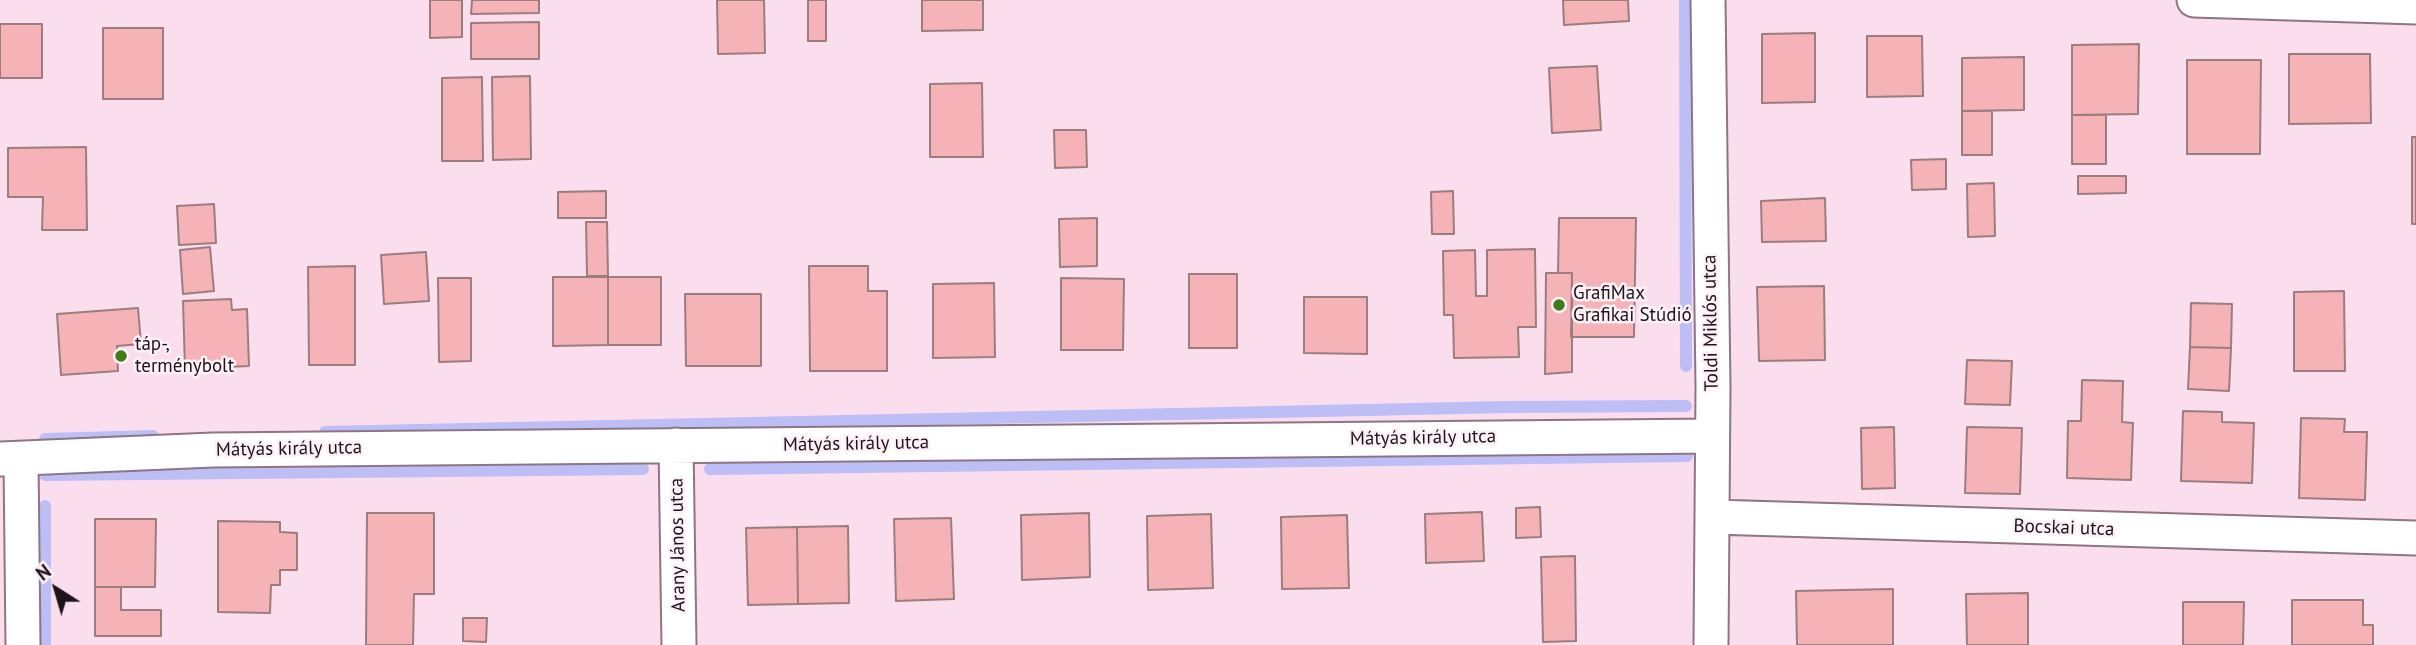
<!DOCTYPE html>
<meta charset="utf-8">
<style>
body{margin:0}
#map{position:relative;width:2416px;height:645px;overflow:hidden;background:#fbdeee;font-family:"PT Sans",sans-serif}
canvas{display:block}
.north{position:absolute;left:21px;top:554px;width:70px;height:70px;-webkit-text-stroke:5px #fdf1f7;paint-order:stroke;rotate:323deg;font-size:19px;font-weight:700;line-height:28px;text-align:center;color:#1d1419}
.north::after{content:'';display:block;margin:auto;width:24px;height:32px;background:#1d1419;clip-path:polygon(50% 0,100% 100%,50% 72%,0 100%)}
</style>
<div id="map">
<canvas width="2416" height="645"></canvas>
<div class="north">N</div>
</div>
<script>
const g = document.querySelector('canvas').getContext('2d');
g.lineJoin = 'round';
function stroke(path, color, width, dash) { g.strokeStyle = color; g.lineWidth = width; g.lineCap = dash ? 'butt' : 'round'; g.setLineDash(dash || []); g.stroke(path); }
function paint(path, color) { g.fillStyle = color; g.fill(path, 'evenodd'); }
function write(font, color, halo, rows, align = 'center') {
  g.font = font + ' "PT Sans",sans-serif'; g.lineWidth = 5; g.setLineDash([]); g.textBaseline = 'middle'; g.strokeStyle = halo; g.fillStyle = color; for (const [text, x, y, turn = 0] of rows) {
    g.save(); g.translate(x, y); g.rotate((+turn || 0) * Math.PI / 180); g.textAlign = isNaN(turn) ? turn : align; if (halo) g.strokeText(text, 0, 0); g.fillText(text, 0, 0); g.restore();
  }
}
stroke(new Path2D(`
 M 1685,0 L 1686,366
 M 325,432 L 1507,407 L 1686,406
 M 45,439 L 153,436
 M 710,469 L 1687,456
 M 45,475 L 643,469
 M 45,506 L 45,645`), '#bcbef5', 12);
const building = new Path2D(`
 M 430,0 L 462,0 L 462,37 L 430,38 Z
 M 472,0 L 539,0 L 539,13 L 471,14 Z
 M 717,0 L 764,0 L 765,53 L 718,54 Z
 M 808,0 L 826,0 L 826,41 L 808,41 Z
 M 922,0 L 983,0 L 983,30 L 922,31 Z
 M 1563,0 L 1628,0 L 1629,21 L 1564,25 Z
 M 539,22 L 539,59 L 471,59 L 471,23 Z
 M 0,24 L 42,24 L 42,78 L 0,78 Z
 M 103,28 L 163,28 L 163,99 L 103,99 Z
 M 1815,33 L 1815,102 L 1762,103 L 1762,34 Z
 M 1867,36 L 1922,36 L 1923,96 L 1867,97 Z
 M 2139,44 L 2138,114 L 2072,115 L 2072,45 Z
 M 2289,54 L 2370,54 L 2371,123 L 2289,124 Z
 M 2024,57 L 2024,110 L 1962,111 L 1962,58 Z
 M 2187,60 L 2261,60 L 2260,154 L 2187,154 Z
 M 1597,66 L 1601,130 L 1552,133 L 1549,68 Z
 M 530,76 L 531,159 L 493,160 L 492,77 Z
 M 482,77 L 483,161 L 442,161 L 442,78 Z
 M 982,83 L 983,157 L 930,157 L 930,84 Z
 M 1962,111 L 1992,111 L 1992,155 L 1962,155 Z
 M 2072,115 L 2106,115 L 2106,164 L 2072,164 Z
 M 1054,130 L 1086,130 L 1087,167 L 1055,168 Z
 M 2412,137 L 2416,137 L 2416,224 L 2412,224 Z
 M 86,147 L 87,230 L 42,230 L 43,197 L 8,197 L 8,148 Z
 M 1946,159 L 1946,189 L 1912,190 L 1911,160 Z
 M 2078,176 L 2126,176 L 2126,193 L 2078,194 Z
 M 1994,183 L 1995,236 L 1968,237 L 1967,184 Z
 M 606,191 L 606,218 L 558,218 L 558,192 Z
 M 1453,191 L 1454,234 L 1432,234 L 1431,192 Z
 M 1825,198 L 1826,241 L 1762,242 L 1761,201 Z
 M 214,204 L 216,243 L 179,245 L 177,206 Z
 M 1097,218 L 1097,266 L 1060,267 L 1059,219 Z
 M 1559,218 L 1636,218 L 1634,337 L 1571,337 L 1572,273 L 1558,273 Z
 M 586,222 L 607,222 L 608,276 L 587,276 Z
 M 210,247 L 214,291 L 183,294 L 180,250 Z
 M 1535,249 L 1536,327 L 1518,327 L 1519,357 L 1454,358 L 1453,315 L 1444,315 L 1443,251 L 1475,250 L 1476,296 L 1487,296 L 1487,250 Z
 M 426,252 L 429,301 L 384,304 L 381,255 Z
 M 355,266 L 355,365 L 309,365 L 308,267 Z
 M 809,266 L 868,266 L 868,291 L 887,291 L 887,371 L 810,371 Z
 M 1546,273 L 1572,273 L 1572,372 L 1545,374 Z
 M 1189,274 L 1237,274 L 1237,348 L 1189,348 Z
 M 553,277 L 608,277 L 608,345 L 553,346 Z
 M 608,277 L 661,277 L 661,345 L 608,345 Z
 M 438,278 L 471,278 L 471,361 L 439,362 Z
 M 1061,278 L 1124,279 L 1123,350 L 1061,350 Z
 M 994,283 L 995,357 L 933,358 L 933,284 Z
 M 1824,286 L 1825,360 L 1759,361 L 1757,287 Z
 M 2344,291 L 2345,371 L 2294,371 L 2294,292 Z
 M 685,294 L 761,294 L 761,366 L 686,366 Z
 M 1304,297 L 1367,297 L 1367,354 L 1304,353 Z
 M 231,299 L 232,310 L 247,309 L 249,366 L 185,369 L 183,301 Z
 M 2191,303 L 2232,304 L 2231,348 L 2190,347 Z
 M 138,308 L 141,344 L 117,346 L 118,371 L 61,375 L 57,314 Z
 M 2190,347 L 2231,348 L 2229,391 L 2188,389 Z
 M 1967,360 L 2012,361 L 2010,405 L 1965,404 Z
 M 2082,380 L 2123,381 L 2122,422 L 2133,423 L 2131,480 L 2067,478 L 2068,421 L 2081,421 Z
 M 2183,411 L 2222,412 L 2222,422 L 2254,423 L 2252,483 L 2181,481 Z
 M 2301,418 L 2345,419 L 2344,432 L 2367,432 L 2365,500 L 2299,498 Z
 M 1894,427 L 1895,488 L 1862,489 L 1861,428 Z
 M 1967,427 L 2022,428 L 2020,494 L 1965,493 Z
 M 1540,507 L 1541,537 L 1516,538 L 1516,508 Z
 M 1482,512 L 1484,561 L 1426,563 L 1425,514 Z
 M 367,513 L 434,513 L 434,594 L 414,594 L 413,645 L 366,645 Z
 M 1089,513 L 1090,577 L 1022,580 L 1021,515 Z
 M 1211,514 L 1213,588 L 1148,590 L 1147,516 Z
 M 1347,515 L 1349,588 L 1282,589 L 1281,517 Z
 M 951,518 L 954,599 L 896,601 L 894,519 Z
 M 95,519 L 156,519 L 155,587 L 95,587 Z
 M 218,521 L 280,522 L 280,532 L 297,533 L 297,570 L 280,570 L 280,585 L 271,585 L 270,613 L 218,612 Z
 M 848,526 L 849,603 L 798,604 L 797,527 Z
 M 797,527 L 798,604 L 748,605 L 746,528 Z
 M 1575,556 L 1576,641 L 1543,642 L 1541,557 Z
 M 95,587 L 121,587 L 121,610 L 161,610 L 161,636 L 95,636 Z
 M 1893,589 L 1893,645 L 1797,645 L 1796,591 Z
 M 2028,593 L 2028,645 L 1967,645 L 1966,594 Z
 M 2292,600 L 2363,600 L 2363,625 L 2373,625 L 2373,645 L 2292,645 Z
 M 2183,602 L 2244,602 L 2243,645 L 2183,645 Z
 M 463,618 L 487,618 L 486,642 L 463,641 Z`);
paint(building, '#f5b2b7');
stroke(building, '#9b7d7f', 2);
const minor = new Path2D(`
 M 1708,0 L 1713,387 L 1711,645
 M 2194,0 L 2416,7
 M 676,445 L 679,645
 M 0,459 L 213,450 L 1711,436
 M 21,459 L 23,645
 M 1713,517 L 2416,538`);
stroke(minor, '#8e7583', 37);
stroke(minor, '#fff', 33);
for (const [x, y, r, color] of [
 [1559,305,7,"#407d19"],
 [121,356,7,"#407d19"]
]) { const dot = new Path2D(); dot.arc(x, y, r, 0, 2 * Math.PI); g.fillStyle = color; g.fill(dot); stroke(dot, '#fdf1f7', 2.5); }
write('19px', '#1d1419', '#fdf1f7', [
 ["GrafiMax",1573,294],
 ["Grafikai Stúdió",1573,316],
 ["táp-,",135,345],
 ["terménybolt",135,367]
], 'left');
write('19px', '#1d1419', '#fdf1f7', [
 ["Toldi Miklós utca",1711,323,-91],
 ["Mátyás király utca",1423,438,-1],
 ["Mátyás király utca",856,444,-1],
 ["Mátyás király utca",289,449,-1],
 ["Bocskai utca",2064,528,2],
 ["Arany János utca",678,545,-91]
]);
</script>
